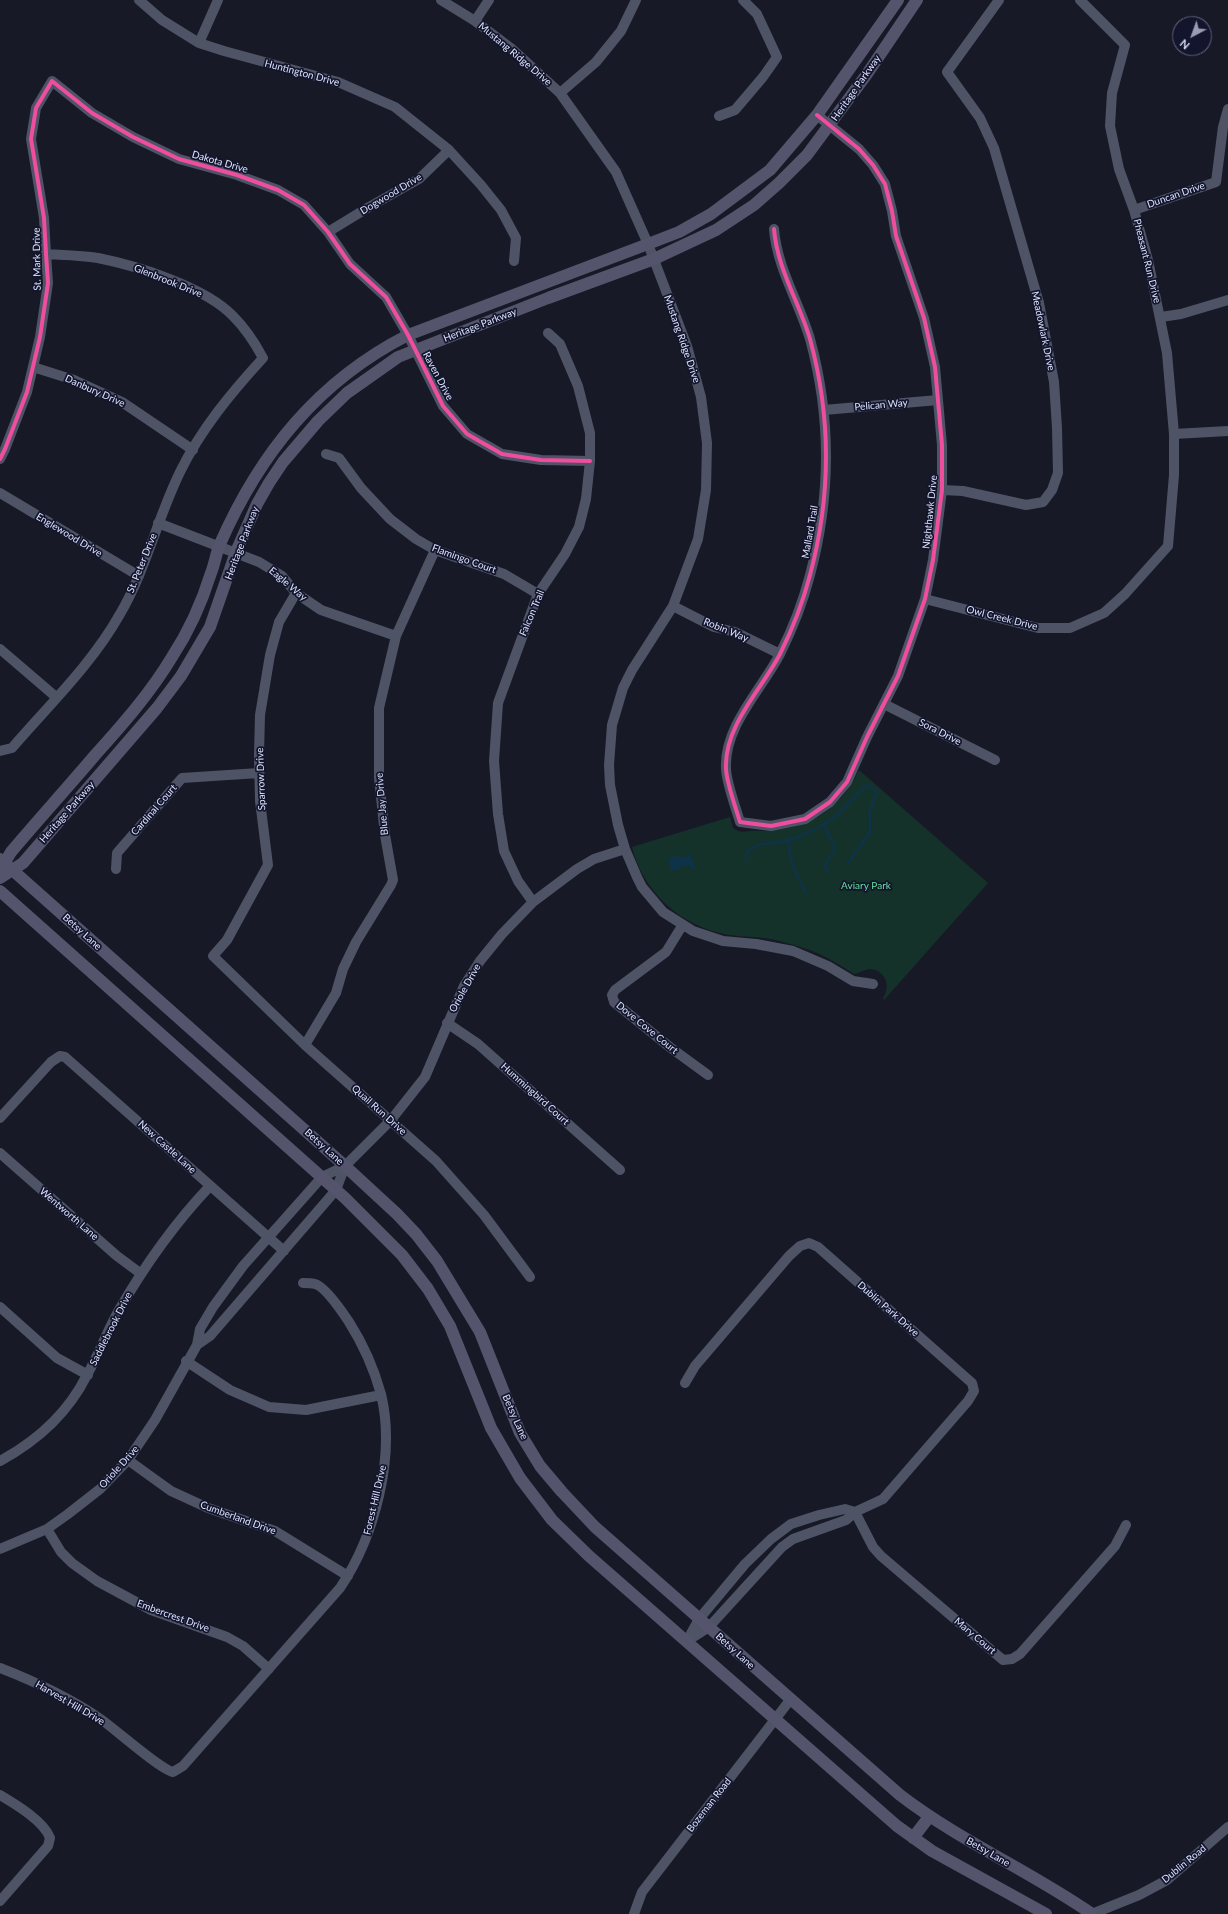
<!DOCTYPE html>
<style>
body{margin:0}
#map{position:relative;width:1228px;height:1914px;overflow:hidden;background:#181926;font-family:Lato,sans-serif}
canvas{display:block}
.north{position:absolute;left:1172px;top:16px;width:40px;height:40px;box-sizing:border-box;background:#12152c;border:1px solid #646780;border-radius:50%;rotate:221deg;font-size:11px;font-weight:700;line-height:16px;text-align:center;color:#dee3fe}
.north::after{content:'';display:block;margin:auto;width:14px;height:18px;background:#999cb2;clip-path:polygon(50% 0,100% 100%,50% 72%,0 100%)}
</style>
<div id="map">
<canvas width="1228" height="1914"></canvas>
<div class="north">N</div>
</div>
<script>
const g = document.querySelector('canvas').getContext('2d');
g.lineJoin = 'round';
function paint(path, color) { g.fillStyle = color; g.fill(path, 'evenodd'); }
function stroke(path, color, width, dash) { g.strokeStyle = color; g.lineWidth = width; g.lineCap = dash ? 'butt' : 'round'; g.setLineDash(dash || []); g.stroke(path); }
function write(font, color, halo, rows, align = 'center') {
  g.font = font + ' Lato,sans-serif'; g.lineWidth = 3.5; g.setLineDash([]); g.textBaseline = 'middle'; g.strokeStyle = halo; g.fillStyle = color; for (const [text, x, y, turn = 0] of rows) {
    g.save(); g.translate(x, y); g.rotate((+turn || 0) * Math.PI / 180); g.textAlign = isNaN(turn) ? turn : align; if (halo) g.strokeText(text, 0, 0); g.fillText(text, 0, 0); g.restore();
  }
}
paint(new Path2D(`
 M 859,770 L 988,883 L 884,1000 L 883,998 C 891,987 886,970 870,969 C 865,969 860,973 854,974 C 837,963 818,951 797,946 C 787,943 775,939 764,938 C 748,936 732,937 716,932 C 675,921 642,888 632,847 L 730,817 L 733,828 C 742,835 747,830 756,831 C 804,831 838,814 859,770 Z`), '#15322a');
paint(new Path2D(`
 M 678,855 L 683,858 L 691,855 L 696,868 L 692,869 L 689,865 L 672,871 L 668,859 Z`), '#0e3247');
stroke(new Path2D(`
 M 824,825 L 835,848 L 825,866 L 829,873
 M 788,839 C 789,859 796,876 806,892
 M 747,860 L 746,855 C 754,842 767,844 779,842 C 787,841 796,838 803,835 C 834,823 845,807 866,785 L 877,792 L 870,810 L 870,832 L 849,862`), '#0e3247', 2.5);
stroke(new Path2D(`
 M 139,0 L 162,20 L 199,43 L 224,51 L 338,82 L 395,107 L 449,150 L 481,185 L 501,210 L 516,238 L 514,261
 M 441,0 L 475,21 L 512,49 L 560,93 L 616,172 L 648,244 L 687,346 L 701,397 L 707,443 L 706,490 L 698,539 L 673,606 L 632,670 L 623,688 L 612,725 L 609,765 L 610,785 L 618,825 L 625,849 L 637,877 L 642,887 L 663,912 L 693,931 L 723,941 L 756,944 L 793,951 L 828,966 L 853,981 L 873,984
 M 475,21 L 489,0
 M 199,43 L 218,0
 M 560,93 L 596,62 L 621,31 L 636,0
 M 719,116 L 735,110 L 763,77 L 777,57 L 757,14 L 743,0
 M 1134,210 L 1216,182 L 1223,127 L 1228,109
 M 774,229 C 777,268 799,302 810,339 C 831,416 831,497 810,575 C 803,602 793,628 780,654 C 762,689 724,726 726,768 C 726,782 736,808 740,822 L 771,826 L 805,819 L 830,802 L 847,782 L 867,737 L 898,676 L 925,599 L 933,560 L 942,490 L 942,445 L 935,367 L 924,318 L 896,236 L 892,211 L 885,184 L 873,165 L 859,149 L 817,115
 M 328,232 L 369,207 L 419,179 L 449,150
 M 1161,317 L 1181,314 L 1228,300
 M 33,367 L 74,380 L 122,402 L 193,450
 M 824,410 L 938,400
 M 1174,434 L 1228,431
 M 326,454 L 339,458 L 361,488 L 390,519 L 416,539 L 435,550 L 504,574 L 538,594
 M 0,459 L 5,449 L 27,392 L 40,337 L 48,283 L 46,254 L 44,218 L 31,139 L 36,108 L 52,81 L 92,113 L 133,137 L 179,159 L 237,175 L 278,190 L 304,205 L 328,232 L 350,264 L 386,297 L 408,335 L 443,406 L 467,434 L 502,454 L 541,460 L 590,461
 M 942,490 L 963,491 L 1026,505 L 1043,502 L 1052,490 L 1058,473 L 1057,428 L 1054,382 L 1039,303 L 994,148 L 980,118 L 947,72 L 999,0
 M 0,493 L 139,576
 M 158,523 L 259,562 L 282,576 L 296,593 L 321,610 L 396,636
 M 296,593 L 279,622 L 270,655 L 260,715 L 259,754 L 260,801 L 268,865 L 227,940 L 213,956 L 305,1045 L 436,1161 L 484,1215 L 530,1277
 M 925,599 L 1038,628 L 1070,628 L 1104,613 L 1125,594 L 1168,546 L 1174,475 L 1174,434 L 1167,353 L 1148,260 L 1134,210 L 1119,169 L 1110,126 L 1112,93 L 1125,45 L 1080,0
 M 673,606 L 714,627 L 735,632 L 780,654
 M 0,649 L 56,697
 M 884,704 L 995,760
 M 0,751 L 12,748 C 49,705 92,664 120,614 C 146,570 157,519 180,472 C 201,429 231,393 263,358 C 255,343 245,328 233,316 C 205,287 138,266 98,258 C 81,255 63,255 46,254
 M 116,869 L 117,853 L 182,778 L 259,773
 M 533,902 L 518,881 L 504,851 L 498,814 L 494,761 L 498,703 L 538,594 L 565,554 L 579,527 L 586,499 L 590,461 L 590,433 L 578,386 L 560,344 L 548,333
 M 682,926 L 666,952 L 615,990 L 612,995 L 614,1002 L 671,1048 L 708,1075
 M 447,1023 L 478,1044 L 620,1170
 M 305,1045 L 336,993 L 343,969 L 356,942 L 391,885 L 393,880 L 385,835 L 379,778 L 379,708 L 396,636 L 435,550
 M 0,1118 L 51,1062 L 60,1056 L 65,1057 L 284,1251
 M 0,1153 L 117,1256 L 140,1273
 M 0,1307 L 57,1358 L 88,1375
 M 197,1345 L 210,1336 L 336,1190 L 345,1166
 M 186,1361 L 230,1390 L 269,1407 L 306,1410 L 381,1395
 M 685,1383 L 695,1366 L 789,1256 L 800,1246 L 809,1243 L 818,1247 L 964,1376 L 972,1383 L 974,1391 L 968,1401 L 883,1499 L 855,1512 L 846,1520 L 793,1539 L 782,1547 L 709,1627 L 687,1641 L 699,1619 L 745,1564 L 771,1539 L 791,1524 L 819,1515 L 845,1509 L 855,1512
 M 128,1460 L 171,1491 L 208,1508 L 275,1531 L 348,1576
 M 0,1461 C 37,1441 68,1413 87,1375 C 99,1354 107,1331 119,1310 C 145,1265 174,1224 210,1186
 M 855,1512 L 873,1547 L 881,1556 L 1003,1660 L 1012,1659 L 1020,1654 L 1115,1546 L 1126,1525
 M 47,1529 L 61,1552 L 72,1563 L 97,1581 L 151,1610 L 227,1637 L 243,1646 L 269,1669
 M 0,1549 L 47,1529 L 68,1514 L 100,1489 L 128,1460 L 155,1420 L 197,1345 L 200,1329 L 213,1307 L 243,1266 L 322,1177 L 345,1166 L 391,1120 L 425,1077 L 464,986 L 480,961 L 502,934 L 533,902 L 577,869 L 594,859 L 625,849
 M 0,1668 C 36,1682 70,1698 102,1720 C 116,1730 161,1770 173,1772 L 183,1766 L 340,1588 C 375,1536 396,1456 381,1394 C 374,1369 363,1344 349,1322 C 343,1313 326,1287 315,1284 C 312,1283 307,1283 303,1283
 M 0,1795 C 15,1804 44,1821 50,1838 L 48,1846 L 0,1901
 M 634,1914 L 642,1892 L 790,1700
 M 1092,1914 L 1139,1895 L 1167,1880 L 1228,1827`), '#4e5466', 10);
stroke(new Path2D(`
 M 0,859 L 345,1166 L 397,1214 L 416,1234 L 437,1261 L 480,1332 L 520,1433 L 540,1466 L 562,1492 L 595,1527 L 900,1795 C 960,1841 1030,1871 1092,1914
 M 1,869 L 11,852 C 39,819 68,787 96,754 C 124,723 151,692 172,657 C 189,631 202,602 211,573 C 215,563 216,553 220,544 C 260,453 318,381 408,335 L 648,244 L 679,232 L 711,214 L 770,170 L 817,115 L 898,0
 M 0,878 L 23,863 L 157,708 L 181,676 L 210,627 L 236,552 L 257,504 L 269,483 L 283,462 L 318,421 L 347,393 L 398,357 L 548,298 L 654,259 L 716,230 L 754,205 L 779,183 L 807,155 L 867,74 L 917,0
 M 0,891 L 345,1198 L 402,1255 L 428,1289 L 450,1326 L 491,1428 L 520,1478 L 552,1520 L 589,1556 L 897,1826 L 932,1851 L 1046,1914
 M 913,1838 L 929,1817`), '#54546d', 12);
stroke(new Path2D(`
 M 774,229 C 777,268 799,302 810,339 C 831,416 831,497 810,575 C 803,602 793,628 780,654 C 762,689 724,726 726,768 C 726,782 736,808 740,822 L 771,826 L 805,819 L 830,802 L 847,782 L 867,737 L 898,676 L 925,599 L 933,560 L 942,490 L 942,445 L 935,367 L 924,318 L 896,236 L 892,211 L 885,184 L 873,165 L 859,149 L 817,115
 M 0,459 L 5,449 L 27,392 L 40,337 L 48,283 L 46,254 L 44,218 L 31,139 L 36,108 L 52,81 L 92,113 L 133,137 L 179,159 L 237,175 L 278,190 L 304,205 L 328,232 L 350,264 L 386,297 L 408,335 L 443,406 L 467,434 L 502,454 L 541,460 L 590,461`), '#ef4d9e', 4);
write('10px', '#dee3fe', '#12152c', [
 ["Mustang Ridge Drive",515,54,40],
 ["Huntington Drive",302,73,15],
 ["Heritage Parkway",856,88,-55],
 ["Dakota Drive",220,162,16],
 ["Dogwood Drive",391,194,-31],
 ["Duncan Drive",1176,195,-19],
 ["St. Mark Drive",37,259,-91],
 ["Pheasant Run Drive",1147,261,76],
 ["Glenbrook Drive",168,281,22],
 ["Heritage Parkway",480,325,-21],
 ["Meadowlark Drive",1043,331,78],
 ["Mustang Ridge Drive",682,339,71],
 ["Raven Drive",438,376,62],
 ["Danbury Drive",95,391,24],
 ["Pelican Way",881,405,-5],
 ["Nighthawk Drive",930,512,-84],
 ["Mallard Trail",810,532,-80],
 ["Englewood Drive",69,535,31],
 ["Heritage Parkway",242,543,-69],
 ["Flamingo Court",464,559,20],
 ["St. Peter Drive",142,563,-68],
 ["Eagle Way",288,584,40],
 ["Falcon Trail",532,613,-67],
 ["Owl Creek Drive",1002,618,14],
 ["Robin Way",726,630,22],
 ["Sora Drive",940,732,27],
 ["Sparrow Drive",261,779,-92],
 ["Blue Jay Drive",382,804,-95],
 ["Cardinal Court",154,810,-49],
 ["Heritage Parkway",67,812,-49],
 ["Betsy Lane",82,932,42],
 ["Oriole Drive",465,988,-61],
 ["Dove Cove Court",647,1028,39],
 ["Hummingbird Court",535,1094,42],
 ["Quail Run Drive",379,1110,42],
 ["New Castle Lane",167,1147,42],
 ["Betsy Lane",324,1147,42],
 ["Wentworth Lane",69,1214,41],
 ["Dublin Park Drive",888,1309,41],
 ["Saddlebrook Drive",111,1329,-63],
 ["Betsy Lane",515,1417,66],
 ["Oriole Drive",119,1467,-48],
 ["Forest Hill Drive",375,1500,-77],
 ["Cumberland Drive",238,1518,20],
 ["Embercrest Drive",173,1616,20],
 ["Mary Court",975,1636,40],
 ["Betsy Lane",735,1651,42],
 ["Harvest Hill Drive",70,1703,30],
 ["Bozeman Road",709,1805,-52],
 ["Betsy Lane",988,1852,30],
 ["Dublin Road",1184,1864,-39]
]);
write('10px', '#69df9f', '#12152c', [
 ["Aviary Park",866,886]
]);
</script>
